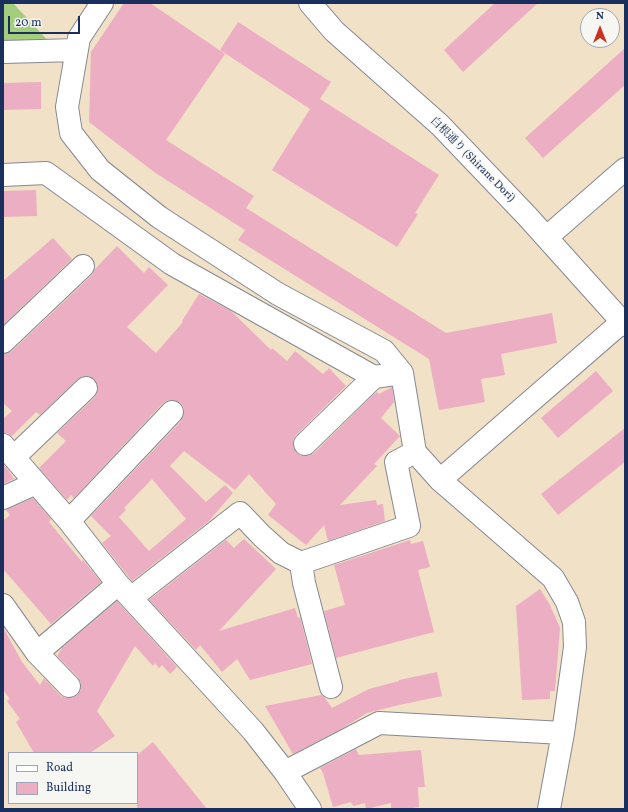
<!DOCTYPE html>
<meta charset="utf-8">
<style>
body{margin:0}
#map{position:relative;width:628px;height:812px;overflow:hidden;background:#f1e1c6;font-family:Vollkorn,serif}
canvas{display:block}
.frame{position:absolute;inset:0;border:4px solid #1b2f5e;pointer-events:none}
.legend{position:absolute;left:8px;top:752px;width:130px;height:52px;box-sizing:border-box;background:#f6f6f2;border:1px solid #9ea6b7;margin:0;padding:5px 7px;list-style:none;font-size:12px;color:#1b2f5e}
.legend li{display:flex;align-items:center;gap:8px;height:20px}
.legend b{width:20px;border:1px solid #9ea6b7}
.north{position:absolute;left:580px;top:8px;width:40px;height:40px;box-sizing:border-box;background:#f6f6f2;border:1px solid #9ea6b7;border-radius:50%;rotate:0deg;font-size:11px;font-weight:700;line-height:16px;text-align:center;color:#1b2f5e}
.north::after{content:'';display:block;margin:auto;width:14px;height:18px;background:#c8321e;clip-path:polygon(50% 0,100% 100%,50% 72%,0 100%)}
.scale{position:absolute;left:8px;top:16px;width:72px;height:18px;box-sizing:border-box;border:2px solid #1b2f5e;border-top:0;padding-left:5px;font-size:12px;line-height:14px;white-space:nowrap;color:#1b2f5e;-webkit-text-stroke:3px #f6f6f2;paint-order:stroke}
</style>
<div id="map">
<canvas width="628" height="812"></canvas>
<div class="frame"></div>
<ul class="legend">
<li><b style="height:5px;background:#fff"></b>Road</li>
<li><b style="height:11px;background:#ecaec3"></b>Building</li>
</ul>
<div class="north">N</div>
<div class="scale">20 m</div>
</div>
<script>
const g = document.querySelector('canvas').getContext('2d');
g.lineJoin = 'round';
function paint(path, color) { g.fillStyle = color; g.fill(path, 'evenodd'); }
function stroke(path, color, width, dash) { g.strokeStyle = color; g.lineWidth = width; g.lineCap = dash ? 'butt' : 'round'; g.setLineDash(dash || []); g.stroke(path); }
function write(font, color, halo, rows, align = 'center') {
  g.font = font + ' Vollkorn,"Noto Serif JP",serif'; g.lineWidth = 3; g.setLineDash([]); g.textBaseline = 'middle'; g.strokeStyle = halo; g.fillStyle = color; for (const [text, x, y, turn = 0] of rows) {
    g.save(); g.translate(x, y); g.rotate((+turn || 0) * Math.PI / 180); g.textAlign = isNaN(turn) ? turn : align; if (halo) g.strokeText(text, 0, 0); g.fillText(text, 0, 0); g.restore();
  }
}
paint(new Path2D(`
 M 3,3 L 13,3 L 51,44 L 3,44 Z`), '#a4ce7b');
paint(new Path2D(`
 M 124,3 L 150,3 L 225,54 L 166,140 L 254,196 L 246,208 L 446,333 L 552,313 L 557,343 L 501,354 L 505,375 L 481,379 L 485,402 L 439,410 L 429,359 L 238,240 L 245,230 L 154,172 L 89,122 L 91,52 Z
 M 495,3 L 538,3 L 463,72 L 444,50 Z
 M 238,22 L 331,82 L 320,99 L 439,175 L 415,213 L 418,214 L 397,247 L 272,170 L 310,109 L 220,50 Z
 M 625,48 L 625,85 L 543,158 L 525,138 Z
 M 41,82 L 41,109 L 3,110 L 3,83 Z
 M 36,190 L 37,216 L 3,217 L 3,191 Z
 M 53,238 L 72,259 L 3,325 L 3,281 Z
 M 117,246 L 144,273 L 149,267 L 168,285 L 127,327 L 156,353 L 183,322 L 182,321 L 199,294 L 231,311 L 271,350 L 272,348 L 287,361 L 295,351 L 323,374 L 329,368 L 346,386 L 296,435 L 293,440 L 293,447 L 296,452 L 301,456 L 308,456 L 314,453 L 373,395 L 377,392 L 379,394 L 392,387 L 394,402 L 381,418 L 400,436 L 374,464 L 377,466 L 340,505 L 376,500 L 377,505 L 383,504 L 385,521 L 328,541 L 324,525 L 306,545 L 268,515 L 276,504 L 249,474 L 235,490 L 184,451 L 170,466 L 206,502 L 225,485 L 233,493 L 209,521 L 132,581 L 102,543 L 111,536 L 91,516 L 181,421 L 184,414 L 184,408 L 181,403 L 174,400 L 168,400 L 163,403 L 74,498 L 71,495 L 67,500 L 39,468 L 66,441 L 57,433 L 95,397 L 98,391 L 98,385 L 95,380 L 89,376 L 83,376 L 78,379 L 40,415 L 36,412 L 12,436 L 7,433 L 3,433 L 3,419 L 12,411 L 3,403 L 3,354 L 6,354 L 12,351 L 92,275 L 95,269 ZM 152,479 L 186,519 L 149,551 L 119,517 L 126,510 L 124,508 Z
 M 596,371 L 613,391 L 558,438 L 541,418 Z
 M 625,428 L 625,462 L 558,515 L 541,494 Z
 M 3,464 L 8,470 L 14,479 L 3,484 Z
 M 33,498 L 51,519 L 49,522 L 82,562 L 83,560 L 101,582 L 51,624 L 3,569 L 3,521 L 10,515 L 6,510 Z
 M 244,539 L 276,569 L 219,631 L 295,608 L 298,618 L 300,617 L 312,664 L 250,680 L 237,659 L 222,672 L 200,645 L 196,650 L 149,600 L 226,540 L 234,548 Z
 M 410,540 L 411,544 L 423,541 L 430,567 L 418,570 L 434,632 L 336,658 L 324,611 L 345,605 L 334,565 Z
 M 540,589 L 550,605 L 560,628 L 555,691 L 550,691 L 550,699 L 522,700 L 516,606 Z
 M 117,601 L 177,667 L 170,674 L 162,665 L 159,668 L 155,663 L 153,666 L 135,646 L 97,711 L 115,736 L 90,753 L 34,753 L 16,722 L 20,719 L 7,701 L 10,699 L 3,690 L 3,627 L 22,662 L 40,685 L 44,678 L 60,695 L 65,698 L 72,698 L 77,695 L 81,690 L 81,683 L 78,677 L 57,656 L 62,648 Z
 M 437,672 L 442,696 L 399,705 L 367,713 L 343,728 L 293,754 L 265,706 L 321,695 L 325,698 L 332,708 L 369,689 L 399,681 L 399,680 Z
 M 153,742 L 207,809 L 137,809 L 137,755 Z
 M 356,749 L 359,755 L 421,750 L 425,787 L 418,787 L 419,807 L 413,808 L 414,809 L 391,809 L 391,803 L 366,809 L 365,803 L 353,806 L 351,802 L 333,807 L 323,773 L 320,768 Z`), '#ecaec3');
const minor = new Path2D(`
 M 102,3 L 79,38 L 67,107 L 71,133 L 100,170 L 159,217 L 278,294 L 384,351 L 402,373 L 415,452 L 440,480 L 553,578 L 567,602 L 574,622 L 575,647 L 563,733 L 549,809
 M 310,3 L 334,31 L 440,125 L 527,216 L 625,325
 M 3,52 L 77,50
 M 3,175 L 46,173 L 172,264 L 374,377 L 402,373
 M 547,237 L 625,169
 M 3,342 L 83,266
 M 305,444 L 374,377
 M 3,445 L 69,521 L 118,584 L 253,731 L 285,772 L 310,809
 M 14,457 L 86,388
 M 440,480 L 622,322
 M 3,498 L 36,483
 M 69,521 L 172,412
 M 301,563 L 304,583 L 331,687
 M 131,598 L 240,513 L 262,536 L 281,553 L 301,563 L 409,526 L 396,462 L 415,452
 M 3,605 L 37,653 L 69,686
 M 37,653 L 118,584
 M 285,772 L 379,723 L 563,733`);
stroke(minor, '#868892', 24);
stroke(minor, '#fff', 22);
write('11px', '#1b2f5e', '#f6f6f2', [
 ["白根通り (Shirane Dori)",472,160,45]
]);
</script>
